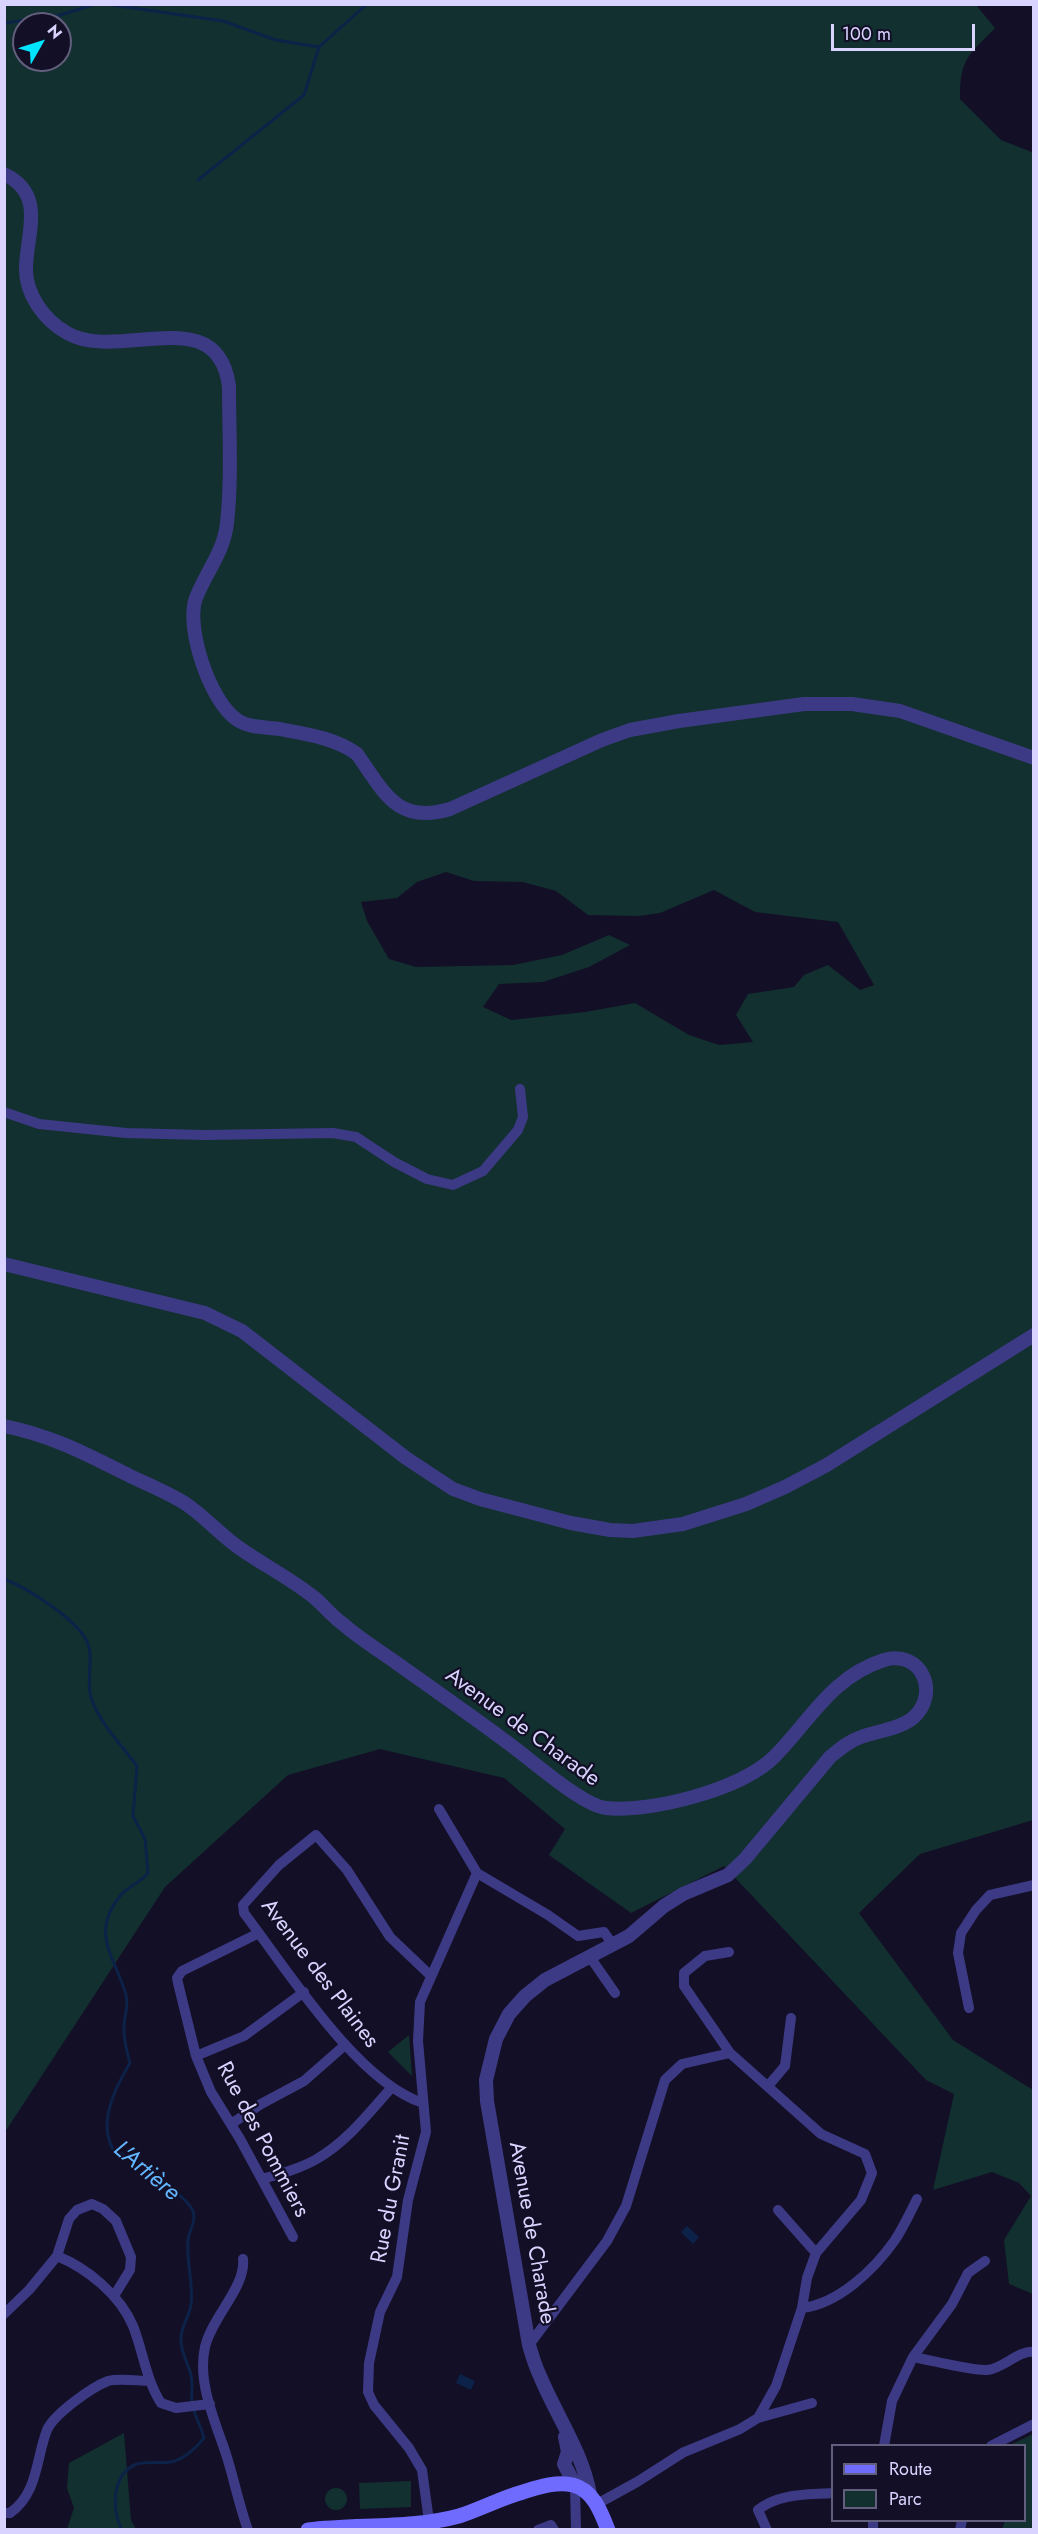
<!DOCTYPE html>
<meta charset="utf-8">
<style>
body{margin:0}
#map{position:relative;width:1038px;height:2534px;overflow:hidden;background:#130f26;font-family:Jost,sans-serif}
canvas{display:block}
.frame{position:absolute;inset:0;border:6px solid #d9d4ff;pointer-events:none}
.legend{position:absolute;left:831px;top:2444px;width:195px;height:78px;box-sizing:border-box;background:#130f26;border:2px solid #625e7d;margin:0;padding:8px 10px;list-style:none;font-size:18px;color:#d9d4ff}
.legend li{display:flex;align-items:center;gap:12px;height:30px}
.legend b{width:30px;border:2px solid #625e7d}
.north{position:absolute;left:12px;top:12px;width:60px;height:60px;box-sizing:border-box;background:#130f26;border:2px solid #625e7d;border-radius:50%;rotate:51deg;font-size:16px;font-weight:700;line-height:24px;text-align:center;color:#d9d4ff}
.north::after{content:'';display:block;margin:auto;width:21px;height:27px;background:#00e5ff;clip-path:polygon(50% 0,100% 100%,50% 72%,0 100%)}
.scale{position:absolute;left:831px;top:24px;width:144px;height:27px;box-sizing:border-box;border:3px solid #d9d4ff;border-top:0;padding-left:8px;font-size:18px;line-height:21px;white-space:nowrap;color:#d9d4ff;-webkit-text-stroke:4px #130f26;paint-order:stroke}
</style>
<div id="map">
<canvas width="1038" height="2534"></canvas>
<div class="frame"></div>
<ul class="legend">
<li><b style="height:8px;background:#6f6bff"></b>Route</li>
<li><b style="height:16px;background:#12302f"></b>Parc</li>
</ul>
<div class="north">N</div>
<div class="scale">100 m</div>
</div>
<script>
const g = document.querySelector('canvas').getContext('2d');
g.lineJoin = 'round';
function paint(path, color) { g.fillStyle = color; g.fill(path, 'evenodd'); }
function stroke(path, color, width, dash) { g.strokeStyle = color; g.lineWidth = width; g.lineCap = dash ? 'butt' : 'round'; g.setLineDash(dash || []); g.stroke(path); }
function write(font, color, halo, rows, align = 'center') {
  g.font = font + ' Jost,sans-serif'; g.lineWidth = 4.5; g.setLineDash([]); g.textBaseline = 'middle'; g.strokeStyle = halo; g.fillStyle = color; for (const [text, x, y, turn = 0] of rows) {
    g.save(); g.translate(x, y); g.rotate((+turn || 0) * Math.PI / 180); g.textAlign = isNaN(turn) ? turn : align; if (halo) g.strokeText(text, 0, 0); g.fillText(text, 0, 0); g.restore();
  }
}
paint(new Path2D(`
 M 5,5 L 976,5 L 995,28 C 968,56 960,58 960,99 L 1001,140 L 1034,153 L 1033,1820 L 920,1854 L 859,1913 L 953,2040 L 1033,2090 L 1033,2294 L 1009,2284 L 1004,2240 L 1031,2196 L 1019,2183 L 992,2172 L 933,2190 L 954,2094 L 926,2080 L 724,1866 L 631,1913 L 549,1855 L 565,1829 L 504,1778 L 380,1749 L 288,1775 L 165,1887 L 5,2132 ZM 24,24 L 60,24 L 60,60 L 24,60 ZM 446,872 L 474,881 L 523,882 L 556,891 L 588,915 L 639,916 L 660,913 L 714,890 L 755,912 L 838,922 L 874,985 L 860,990 L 828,965 L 804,975 L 794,987 L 748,994 L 736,1015 L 753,1042 L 719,1045 L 689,1035 L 635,1003 L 585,1012 L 511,1020 L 483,1007 L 499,984 L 543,982 L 589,967 L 630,945 L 609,935 L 562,955 L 513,965 L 416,967 L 389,959 L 367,921 L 361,902 L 397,898 L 417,882 Z
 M 409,2035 L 412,2076 L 388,2052 Z
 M 124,2433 L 131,2520 L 136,2529 L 67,2529 L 74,2508 L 67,2488 L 69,2463 Z
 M 1033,2434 L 1033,2529 L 1002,2529 L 1005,2521 L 1024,2520 L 1024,2446 L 1010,2445 Z
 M 411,2481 L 411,2507 L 360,2509 L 359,2483 Z
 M325 2499a11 11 0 1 1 22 0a11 11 0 1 1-22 0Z`), '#12302f');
paint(new Path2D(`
 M 687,2226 L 699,2237 L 693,2244 L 681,2232 Z
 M 460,2374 L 475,2381 L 471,2390 L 456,2383 Z`), '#0c2248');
stroke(new Path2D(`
 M 105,4 L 223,21 L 276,40 L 319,47
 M 4,23 L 57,16 L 96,4
 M 198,180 L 304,95 L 319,47 L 367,4
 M 4,1579 C 27,1588 83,1622 89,1647 C 93,1664 86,1680 91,1697 C 99,1723 121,1744 137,1766 L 133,1816 L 145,1839 L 148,1873 C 139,1884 127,1887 120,1896 C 89,1935 116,1958 126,1995 C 129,2006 124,2016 124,2027 C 123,2039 127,2052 130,2063 C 115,2088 97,2123 114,2151 C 125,2154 132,2162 144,2163 C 157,2183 185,2194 193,2211 C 197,2222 188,2231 188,2241 C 186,2263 194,2284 191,2305 C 189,2318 180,2327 181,2340 C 181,2353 188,2363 191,2375 C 193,2384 191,2394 192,2403 C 194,2415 201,2426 204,2438 C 196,2448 188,2456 175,2461 C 163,2465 150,2460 137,2464 C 112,2473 111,2509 122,2530`), '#0c2248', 3);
stroke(new Path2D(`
 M 4,1112 L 39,1124 L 126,1133 L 205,1135 L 333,1133 L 356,1137 L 394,1162 L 427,1179 L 453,1185 L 483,1171 L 518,1130 L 523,1117 L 520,1089
 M 439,1809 L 477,1873 L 548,1915 L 578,1936 L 604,1932 L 613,1945
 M 259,1933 L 182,1971 L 177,1978 L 178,1983 L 196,2056 L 211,2092 L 240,2139 L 293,2237
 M 729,1952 L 705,1956 L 684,1973 L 684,1986 L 730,2053 L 821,2134 L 865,2154 L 872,2173 L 861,2200 L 816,2253 L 807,2278 L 802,2308 L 776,2386 L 758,2418
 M 590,1957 L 615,1993
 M 969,2008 L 958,1953 L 961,1933 L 976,1910 L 990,1895 L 1034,1885
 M 196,2056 L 244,2036 L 304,1992
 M 768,2086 L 785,2066 L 791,2018
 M 423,2103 C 357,2082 286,1968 244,1913 L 243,1905 L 279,1865 L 316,1835 L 347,1870 L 390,1937 L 431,1976
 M 231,2124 L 261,2104 L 304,2081 L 345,2045
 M 262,2179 C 280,2174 299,2169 315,2160 C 346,2143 369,2113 392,2087
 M 778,2210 L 816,2253
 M 57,2256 L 69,2219 L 77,2210 L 92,2204 L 103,2209 L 116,2221 L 131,2257 L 130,2270 L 114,2296
 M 243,2259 C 246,2287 212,2317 205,2347 C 197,2382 215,2421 226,2454 C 234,2479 239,2505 248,2530
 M 802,2308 C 838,2304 874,2270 895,2240 C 903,2228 910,2213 917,2199
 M 4,2314 L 29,2290 L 57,2256 C 87,2268 120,2295 133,2326 C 143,2351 146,2380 161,2403 L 176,2408 L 210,2404
 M 529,2345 L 607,2241 L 626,2206 L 665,2080 L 682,2064 L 730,2053
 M 913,2357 C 930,2360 972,2371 987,2370 C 1003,2369 1018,2350 1034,2352
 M 884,2446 L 892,2401 L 913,2357 L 952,2304 L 968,2273 L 985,2261
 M 991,2446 L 1034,2424
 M 575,2485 L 576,2530
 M 597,2504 L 637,2482 L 684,2452 L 740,2429 L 758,2418 L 812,2403
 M 4,2513 L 10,2513 C 38,2494 36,2458 47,2430 C 54,2414 92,2387 108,2381 C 120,2378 138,2381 150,2381
 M 429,2521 L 422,2470 L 409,2448 L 374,2405 L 368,2392 L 369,2363 L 380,2312 L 397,2277 L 408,2200 L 426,2132 L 418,2041 L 420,2002 L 477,1873
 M 538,2530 L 551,2525 L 554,2530
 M 767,2530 L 758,2510 C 779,2493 806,2495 832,2493
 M 873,2530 L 873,2520
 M 960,2530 L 962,2520`), '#3d3a85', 10);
stroke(new Path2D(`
 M 4,174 C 46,194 27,232 26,267 C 25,294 44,320 67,333 C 119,363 217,299 229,386 C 229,431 232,478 227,523 C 224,552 206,572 196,598 C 185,627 210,701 236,719 C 248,728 265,727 280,729 C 306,734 335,738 357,754 C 384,792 397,825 450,809 L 602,740 L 630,730 L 679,721 L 804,704 L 852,704 L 900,711 L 1034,758
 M 4,1264 L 205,1313 L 242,1331 L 406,1458 L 453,1489 L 480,1499 L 571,1523 L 610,1530 L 633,1531 L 683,1524 L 746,1504 L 785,1487 L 825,1466 L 1034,1335
 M 4,1426 C 53,1436 86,1454 130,1476 C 149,1485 169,1493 186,1504 C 205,1517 220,1534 238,1547 C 263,1565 292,1579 316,1599 C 325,1607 333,1617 343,1624 C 360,1639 380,1651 398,1664 C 433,1689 469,1714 504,1740 C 527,1756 582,1806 606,1808 C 651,1813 742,1789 774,1757 C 810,1721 831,1677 884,1660 C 921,1649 941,1693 913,1718 C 899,1729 878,1731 861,1737 C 849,1741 840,1749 830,1757 L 745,1859 L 728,1875 L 683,1894 L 664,1906 L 629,1936 L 545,1980 L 525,1996 L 509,2014 L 496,2039 L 486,2080 L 487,2101 L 529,2345 C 532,2355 535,2366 540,2376 C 556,2415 582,2451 590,2494
 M 565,2437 L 568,2452 L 564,2464 L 575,2485`), '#3d3a85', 14);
stroke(new Path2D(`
 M 308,2530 C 358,2524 411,2529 459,2516 C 481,2509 501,2498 523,2492 C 539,2487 557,2481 573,2485 C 593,2490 601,2512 608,2530`), '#6f6bff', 15);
write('22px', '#d9d4ff', '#130f26', [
 ["Avenue de Charade",522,1728,36],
 ["Avenue des Plaines",319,1974,53],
 ["Rue des Pommiers",262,2140,62],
 ["Rue du Granit",392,2199,-79],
 ["Avenue de Charade",531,2233,80]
]);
write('italic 24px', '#62b6ff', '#130f26', [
 ["L'Artière",146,2172,40]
]);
</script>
